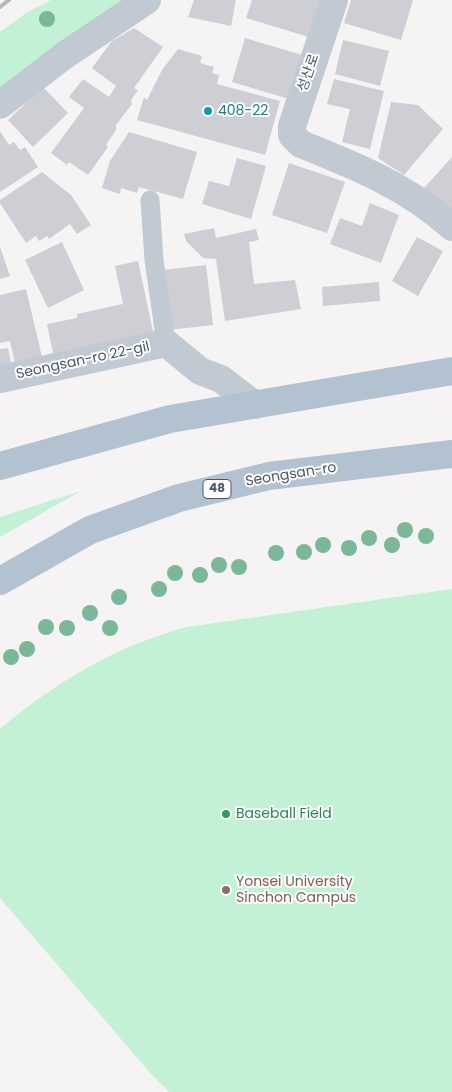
<!DOCTYPE html>
<meta charset="utf-8">
<style>
body{margin:0}
canvas{display:block;background:#f5f3f3}
</style>
<canvas width="452" height="1092"></canvas>
<script>
const g = document.querySelector('canvas').getContext('2d');
g.lineJoin = 'round';
function paint(path, color) { g.fillStyle = color; g.fill(path, 'evenodd'); }
function stroke(path, color, width, dash) { g.strokeStyle = color; g.lineWidth = width; g.lineCap = dash ? 'butt' : 'round'; g.setLineDash(dash || []); g.stroke(path); }
function write(font, color, halo, rows, align = 'center') {
  g.font = font + ' Poppins,"Noto Sans KR",sans-serif'; g.lineWidth = 4; g.setLineDash([]); g.textBaseline = 'middle'; g.strokeStyle = halo; g.fillStyle = color; for (const [text, x, y, turn = 0] of rows) {
    g.save(); g.translate(x, y); g.rotate((+turn || 0) * Math.PI / 180); g.textAlign = isNaN(turn) ? turn : align; if (halo) g.strokeText(text, 0, 0); g.fillText(text, 0, 0); g.restore();
  }
}
paint(new Path2D(`
 M 51,0 L 128,0 L 0,93 L 0,32 L 26,13 Z
 M 81,491 L 0,537 L 0,517 Z
 M 452,589 L 452,1092 L 169,1092 L 151,1074 L 0,898 L 0,729 C 54,683 118,645 187,627 Z`), '#c3f1d5');
paint(new Path2D(`
 M 194,0 L 236,0 L 231,26 L 188,17 Z
 M 252,0 L 324,0 L 312,38 L 246,18 Z
 M 351,0 L 413,0 L 401,40 L 344,23 Z
 M 134,28 L 163,47 L 134,88 L 138,90 L 131,100 L 132,104 L 116,125 L 116,130 L 106,145 L 108,147 L 88,175 L 69,162 L 67,165 L 51,153 L 84,108 L 69,97 L 83,79 L 109,97 L 116,86 L 92,68 L 112,41 Z
 M 245,38 L 302,55 L 289,99 L 232,82 Z
 M 343,40 L 389,51 L 380,86 L 335,74 Z
 M 178,49 L 202,56 L 200,63 L 214,67 L 212,73 L 219,75 L 217,84 L 280,101 L 265,155 L 137,120 L 144,97 L 147,100 L 162,70 Z
 M 334,79 L 384,91 L 370,149 L 342,142 L 350,109 L 327,104 Z
 M 43,87 L 68,113 L 33,147 L 8,120 Z
 M 391,102 L 418,105 L 443,129 L 404,175 L 378,158 Z
 M 0,131 L 9,145 L 14,142 L 20,150 L 25,147 L 38,167 L 0,192 Z
 M 129,132 L 197,152 L 183,199 L 139,187 L 137,193 L 121,188 L 120,194 L 102,188 L 110,161 Z
 M 452,157 L 452,212 L 424,188 Z
 M 237,158 L 266,166 L 251,219 L 202,204 L 209,181 L 229,186 Z
 M 289,163 L 345,182 L 327,233 L 272,215 Z
 M 42,172 L 71,195 L 91,225 L 77,234 L 70,224 L 49,239 L 47,236 L 39,241 L 36,236 L 26,243 L 0,203 L 0,200 Z
 M 370,203 L 399,215 L 381,263 L 330,244 L 340,218 L 362,226 Z
 M 214,228 L 216,238 L 256,229 L 259,240 L 249,242 L 254,284 L 295,280 L 301,309 L 225,321 L 216,259 L 203,258 L 186,241 L 184,234 Z
 M 417,237 L 443,251 L 418,296 L 392,281 Z
 M 62,242 L 84,290 L 48,308 L 25,260 Z
 M 0,247 L 10,276 L 0,279 Z
 M 138,261 L 154,336 L 54,357 L 47,324 L 77,318 L 77,314 L 123,304 L 115,266 Z
 M 206,265 L 213,325 L 169,330 L 162,270 Z
 M 379,282 L 380,301 L 323,306 L 322,287 Z
 M 26,289 L 42,357 L 15,364 L 10,341 L 0,343 L 0,295 Z
 M 8,348 L 11,363 L 0,365 L 0,349 Z`), '#cdcfd5');
stroke(new Path2D(`
 M 150,200 L 154,260 L 166,343`), '#c1cad2', 19);
stroke(new Path2D(`
 M 334,0 L 292,126 L 292,135 L 301,144 C 356,166 408,187 452,227
 M 0,105 L 65,55 L 147,0
 M 0,379 L 166,343 L 200,371 L 221,379 L 255,405`), '#c1cad2', 28);
stroke(new Path2D(`
 M 0,466 L 170,419 L 452,371
 M 0,581 L 90,530 L 179,498 L 269,476 L 452,454`), '#b3c2d1', 28);
stroke(new Path2D(`
 M 0,7 L 9,0`), '#b5b8bd', 4);
g.fillStyle = '#7bb799';
for (const [x, y] of [
 [47,19],
 [405,530],
 [426,536],
 [369,538],
 [323,545],
 [392,545],
 [349,548],
 [304,552],
 [276,553],
 [219,565],
 [239,567],
 [175,573],
 [200,575],
 [159,589],
 [119,597],
 [90,613],
 [46,627],
 [67,628],
 [110,628],
 [27,649],
 [11,657]
]) { g.beginPath(); g.arc(x, y, 8, 0, 2 * Math.PI); g.fill(); }
for (const [x, y, r, color] of [
 [208,111,5,"#0f9aa8"],
 [226,814,5,"#2e9e5b"],
 [226,890,5,"#8d6e63"]
]) { const dot = new Path2D(); dot.arc(x, y, r, 0, 2 * Math.PI); g.fillStyle = color; g.fill(dot); stroke(dot, '#fff', 2); }
for (const [x, y, w] of [
 [217,489,28]
]) { const box = new Path2D(); box.roundRect(x - w / 2, y - 9.5, w, 19, 4); g.fillStyle = '#fff'; g.fill(box); stroke(box, '#4a5661', 1); }
write('bold 12px', '#4a5661', null, [
 ["48",217,489]
]);
write('14px', '#4a5661', '#fff', [
 ["성산로",309,73,-71],
 ["Seongsan-ro 22-gil",83,361,-12],
 ["Seongsan-ro",291,475,-9]
]);
write('14px', '#0d838f', '#fff', [
 ["408-22",218,111]
], 'left');
write('14px', '#27864d', '#fff', [
 ["Baseball Field",236,814]
], 'left');
write('14px', '#785e54', '#fff', [
 ["Yonsei University",236,882],
 ["Sinchon Campus",236,898]
], 'left');
</script>
